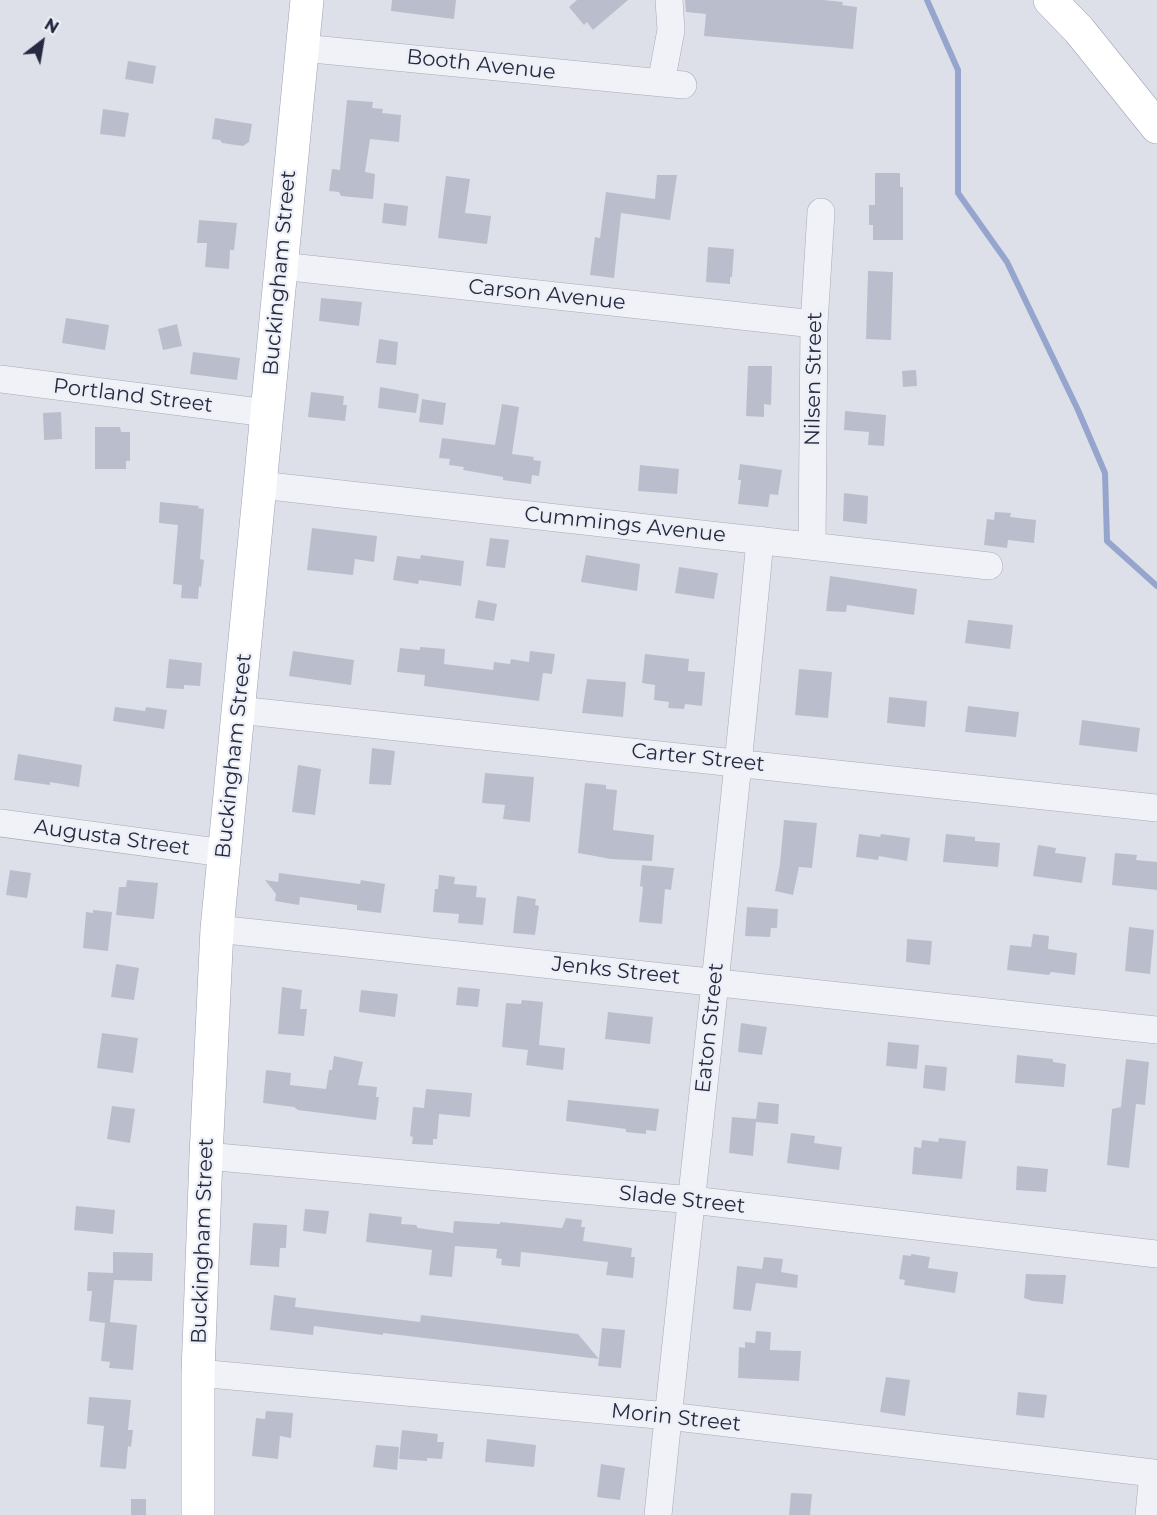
<!DOCTYPE html>
<style>
body{margin:0}
#map{position:relative;width:1157px;height:1515px;overflow:hidden;background:#dee0e9;font-family:Montserrat,sans-serif}
canvas{display:block}
.north{position:absolute;left:12px;top:12px;width:60px;height:60px;-webkit-text-stroke:4px #edeff6;paint-order:stroke;rotate:31deg;font-size:16px;font-weight:700;line-height:24px;text-align:center;color:#252a41}
.north::after{content:'';display:block;margin:auto;width:21px;height:27px;background:#252a41;clip-path:polygon(50% 0,100% 100%,50% 72%,0 100%)}
</style>
<div id="map">
<canvas width="1157" height="1515"></canvas>
<div class="north">N</div>
</div>
<script>
const g = document.querySelector('canvas').getContext('2d');
g.lineJoin = 'round';
function stroke(path, color, width, dash) { g.strokeStyle = color; g.lineWidth = width; g.lineCap = dash ? 'butt' : 'round'; g.setLineDash(dash || []); g.stroke(path); }
function paint(path, color) { g.fillStyle = color; g.fill(path, 'evenodd'); }
function write(font, color, halo, rows, align = 'center') {
  g.font = font + ' Montserrat,sans-serif'; g.lineWidth = 4.5; g.setLineDash([]); g.textBaseline = 'middle'; g.strokeStyle = halo; g.fillStyle = color; for (const [text, x, y, turn = 0] of rows) {
    g.save(); g.translate(x, y); g.rotate((+turn || 0) * Math.PI / 180); g.textAlign = isNaN(turn) ? turn : align; if (halo) g.strokeText(text, 0, 0); g.fillText(text, 0, 0); g.restore();
  }
}
stroke(new Path2D(`
 M 927,0 L 958,70 L 958,193 L 1007,262 L 1078,410 L 1105,473 L 1107,541 L 1157,586`), '#95a5cd', 6);
paint(new Path2D(`
 M 392,0 L 456,0 L 454,19 L 391,11 Z
 M 577,0 L 628,0 L 593,30 L 587,22 L 584,25 L 569,7 Z
 M 685,0 L 823,0 L 843,2 L 842,5 L 857,7 L 853,49 L 704,36 L 706,14 L 686,12 Z
 M 128,61 L 156,66 L 153,84 L 125,79 Z
 M 347,100 L 373,102 L 372,108 L 383,109 L 382,113 L 401,115 L 399,142 L 370,139 L 365,172 L 375,174 L 373,199 L 341,196 L 339,192 L 329,191 L 332,169 L 340,170 Z
 M 103,109 L 129,113 L 125,137 L 100,134 Z
 M 215,118 L 252,124 L 249,142 L 243,146 L 222,143 L 220,140 L 212,139 Z
 M 875,173 L 900,173 L 900,187 L 903,187 L 903,240 L 873,240 L 873,225 L 869,225 L 869,205 L 875,205 Z
 M 657,175 L 677,175 L 670,220 L 621,213 L 614,278 L 590,275 L 595,237 L 600,238 L 606,192 L 655,199 Z
 M 446,176 L 470,179 L 465,213 L 491,216 L 487,244 L 438,238 Z
 M 384,203 L 408,206 L 406,226 L 382,223 Z
 M 199,220 L 237,223 L 234,250 L 230,250 L 229,269 L 205,267 L 207,243 L 197,243 Z
 M 708,247 L 734,249 L 732,277 L 730,277 L 730,284 L 706,282 Z
 M 868,271 L 893,272 L 891,340 L 866,339 Z
 M 321,298 L 362,302 L 359,326 L 319,321 Z
 M 66,318 L 109,325 L 105,350 L 62,343 Z
 M 177,324 L 182,346 L 163,350 L 158,329 Z
 M 379,339 L 398,342 L 396,365 L 376,363 Z
 M 193,352 L 240,358 L 237,380 L 190,374 Z
 M 748,366 L 772,366 L 771,405 L 764,404 L 764,417 L 746,416 Z
 M 916,370 L 917,386 L 903,387 L 902,371 Z
 M 380,387 L 419,394 L 416,413 L 378,408 Z
 M 311,392 L 344,396 L 343,405 L 347,405 L 345,421 L 308,417 Z
 M 422,399 L 446,403 L 443,425 L 419,422 Z
 M 502,404 L 519,407 L 512,454 L 534,457 L 533,460 L 541,461 L 539,476 L 532,475 L 531,484 L 503,480 L 503,477 L 463,470 L 464,467 L 449,465 L 450,459 L 439,458 L 442,438 L 495,445 Z
 M 845,411 L 886,415 L 884,446 L 868,445 L 869,432 L 844,430 Z
 M 61,412 L 62,439 L 44,440 L 43,413 Z
 M 95,427 L 120,427 L 121,432 L 130,432 L 130,461 L 126,461 L 126,469 L 95,469 Z
 M 740,464 L 782,470 L 778,495 L 770,494 L 768,507 L 738,504 L 741,480 L 738,480 Z
 M 640,465 L 679,469 L 677,494 L 638,491 Z
 M 844,493 L 868,496 L 867,524 L 843,521 Z
 M 160,502 L 199,506 L 198,508 L 204,509 L 200,559 L 204,560 L 201,587 L 199,586 L 198,599 L 181,598 L 182,585 L 173,584 L 178,525 L 159,523 Z
 M 995,512 L 1011,513 L 1010,517 L 1036,520 L 1034,543 L 1008,540 L 1007,548 L 984,545 L 987,519 L 994,520 Z
 M 312,528 L 377,536 L 374,562 L 355,559 L 353,575 L 307,570 Z
 M 490,538 L 509,540 L 505,568 L 486,566 Z
 M 421,555 L 464,561 L 461,586 L 419,580 L 418,584 L 393,580 L 397,556 L 420,559 Z
 M 586,555 L 640,564 L 637,591 L 581,582 Z
 M 679,567 L 718,573 L 714,599 L 675,593 Z
 M 830,576 L 917,589 L 914,615 L 847,605 L 846,612 L 826,611 Z
 M 478,600 L 497,604 L 494,621 L 475,618 Z
 M 968,620 L 1013,625 L 1010,649 L 965,643 Z
 M 420,647 L 445,649 L 444,664 L 493,670 L 494,662 L 510,664 L 511,659 L 529,662 L 530,651 L 555,654 L 552,674 L 543,673 L 539,701 L 424,686 L 425,675 L 397,672 L 400,648 L 420,650 Z
 M 293,651 L 354,660 L 351,685 L 289,676 Z
 M 645,654 L 689,659 L 688,671 L 705,672 L 702,706 L 685,704 L 684,709 L 668,708 L 669,702 L 654,700 L 655,685 L 642,683 Z
 M 169,659 L 202,663 L 200,686 L 184,685 L 184,689 L 166,688 Z
 M 799,669 L 832,672 L 828,718 L 795,715 Z
 M 587,679 L 626,682 L 623,717 L 582,713 Z
 M 889,697 L 927,701 L 925,727 L 887,723 Z
 M 968,706 L 1019,712 L 1016,737 L 965,732 Z
 M 115,707 L 145,711 L 146,707 L 167,710 L 164,729 L 113,721 Z
 M 1082,720 L 1140,728 L 1137,752 L 1079,745 Z
 M 372,748 L 395,751 L 391,785 L 369,784 Z
 M 18,754 L 82,765 L 79,787 L 50,782 L 50,785 L 14,780 Z
 M 298,765 L 321,769 L 315,815 L 292,812 Z
 M 485,773 L 534,777 L 530,822 L 503,819 L 505,805 L 482,803 Z
 M 585,783 L 606,785 L 606,789 L 617,790 L 613,830 L 654,835 L 652,861 L 611,859 L 578,853 Z
 M 784,820 L 817,823 L 812,868 L 799,867 L 793,895 L 775,891 L 780,864 Z
 M 859,834 L 880,837 L 881,834 L 910,838 L 907,861 L 879,856 L 878,860 L 856,857 Z
 M 946,834 L 975,837 L 975,841 L 1000,843 L 998,867 L 943,862 Z
 M 1038,845 L 1056,848 L 1055,853 L 1086,857 L 1082,883 L 1033,876 Z
 M 1115,853 L 1137,855 L 1136,860 L 1157,862 L 1157,890 L 1112,885 Z
 M 642,865 L 674,868 L 671,890 L 665,889 L 662,924 L 639,922 L 643,887 L 640,886 Z
 M 10,870 L 31,873 L 27,898 L 6,895 Z
 M 279,873 L 360,884 L 361,880 L 385,884 L 381,913 L 357,910 L 357,905 L 300,897 L 299,905 L 275,901 L 276,894 L 265,880 L 278,882 Z
 M 439,875 L 455,877 L 454,884 L 477,886 L 476,897 L 486,898 L 483,925 L 458,923 L 459,914 L 433,912 L 435,889 L 438,889 Z
 M 127,880 L 158,883 L 154,919 L 116,915 L 119,887 L 126,887 Z
 M 517,896 L 536,899 L 535,905 L 539,906 L 535,935 L 513,933 Z
 M 747,907 L 778,909 L 777,928 L 771,928 L 770,937 L 745,936 Z
 M 93,910 L 112,912 L 108,951 L 83,948 L 86,912 L 93,913 Z
 M 1129,927 L 1154,930 L 1150,974 L 1125,971 Z
 M 1033,934 L 1049,936 L 1048,949 L 1077,953 L 1075,975 L 1051,972 L 1049,975 L 1007,970 L 1010,945 L 1031,947 Z
 M 907,939 L 932,941 L 930,965 L 906,962 Z
 M 116,964 L 139,968 L 134,1000 L 111,997 Z
 M 282,987 L 302,990 L 300,1009 L 307,1009 L 304,1036 L 278,1034 Z
 M 458,987 L 480,989 L 478,1007 L 456,1005 Z
 M 361,990 L 398,994 L 395,1017 L 359,1012 Z
 M 522,1000 L 543,1002 L 539,1045 L 565,1048 L 563,1070 L 526,1065 L 528,1050 L 502,1047 L 506,1003 L 521,1004 Z
 M 608,1012 L 653,1017 L 650,1044 L 605,1039 Z
 M 741,1023 L 767,1027 L 762,1055 L 738,1052 Z
 M 102,1033 L 138,1038 L 133,1073 L 97,1068 Z
 M 888,1042 L 919,1045 L 917,1069 L 886,1066 Z
 M 1017,1055 L 1053,1059 L 1053,1062 L 1066,1064 L 1064,1087 L 1015,1083 Z
 M 334,1056 L 363,1062 L 358,1085 L 377,1087 L 376,1097 L 379,1097 L 376,1120 L 298,1110 L 294,1107 L 263,1103 L 266,1070 L 291,1073 L 290,1085 L 326,1089 L 329,1070 L 332,1070 Z
 M 1126,1059 L 1149,1062 L 1145,1105 L 1136,1104 L 1129,1168 L 1107,1165 L 1112,1109 L 1121,1107 Z
 M 925,1065 L 947,1067 L 945,1091 L 923,1088 Z
 M 426,1089 L 472,1093 L 470,1117 L 439,1114 L 437,1139 L 433,1139 L 433,1145 L 412,1144 L 413,1137 L 410,1136 L 413,1107 L 424,1108 Z
 M 568,1100 L 659,1109 L 656,1131 L 646,1130 L 646,1134 L 626,1132 L 626,1129 L 566,1121 Z
 M 758,1102 L 779,1104 L 778,1124 L 756,1122 L 753,1156 L 729,1153 L 732,1117 L 756,1119 Z
 M 112,1106 L 135,1109 L 130,1143 L 107,1139 Z
 M 791,1133 L 815,1136 L 814,1143 L 842,1147 L 839,1170 L 787,1163 Z
 M 939,1138 L 966,1141 L 962,1179 L 912,1174 L 914,1147 L 921,1148 L 922,1140 L 938,1142 Z
 M 1017,1166 L 1048,1169 L 1046,1192 L 1016,1190 Z
 M 76,1206 L 115,1210 L 113,1234 L 74,1230 Z
 M 305,1209 L 329,1211 L 326,1234 L 303,1231 Z
 M 369,1213 L 402,1217 L 401,1224 L 416,1225 L 418,1228 L 453,1233 L 454,1221 L 500,1224 L 500,1222 L 562,1228 L 566,1218 L 582,1220 L 581,1227 L 585,1227 L 583,1241 L 632,1248 L 631,1257 L 635,1257 L 633,1278 L 606,1275 L 608,1262 L 540,1254 L 521,1252 L 520,1267 L 501,1265 L 502,1259 L 496,1258 L 497,1249 L 455,1246 L 452,1277 L 429,1275 L 432,1250 L 366,1242 Z
 M 253,1223 L 287,1225 L 286,1248 L 280,1248 L 279,1267 L 250,1265 Z
 M 113,1252 L 153,1253 L 152,1281 L 114,1280 L 110,1322 L 137,1325 L 133,1370 L 109,1368 L 110,1362 L 101,1361 L 105,1323 L 89,1321 L 92,1291 L 87,1291 L 88,1272 L 113,1273 Z
 M 911,1254 L 930,1257 L 928,1268 L 958,1272 L 955,1293 L 904,1285 L 905,1280 L 899,1279 L 903,1255 L 911,1256 Z
 M 764,1257 L 783,1259 L 781,1272 L 798,1275 L 797,1288 L 756,1283 L 751,1311 L 733,1309 L 737,1266 L 762,1269 Z
 M 1026,1274 L 1066,1275 L 1063,1304 L 1032,1301 L 1024,1298 Z
 M 274,1295 L 296,1298 L 295,1307 L 420,1322 L 421,1315 L 578,1334 L 599,1359 L 602,1328 L 625,1330 L 621,1368 L 598,1366 L 599,1359 L 383,1333 L 383,1335 L 314,1326 L 313,1335 L 270,1330 Z
 M 756,1331 L 771,1332 L 770,1350 L 801,1351 L 799,1381 L 738,1378 L 739,1347 L 745,1348 L 745,1342 L 755,1343 Z
 M 886,1377 L 910,1380 L 905,1416 L 880,1412 Z
 M 1018,1392 L 1047,1395 L 1044,1418 L 1016,1415 Z
 M 89,1397 L 131,1400 L 128,1430 L 133,1430 L 131,1447 L 128,1446 L 126,1469 L 100,1467 L 104,1426 L 87,1424 Z
 M 266,1411 L 293,1413 L 291,1438 L 280,1436 L 278,1459 L 252,1456 L 256,1418 L 265,1419 Z
 M 402,1430 L 438,1434 L 437,1442 L 444,1442 L 442,1459 L 427,1458 L 427,1461 L 399,1459 Z
 M 487,1439 L 536,1445 L 534,1467 L 485,1462 Z
 M 376,1445 L 399,1447 L 397,1470 L 373,1467 Z
 M 601,1464 L 625,1468 L 620,1500 L 597,1497 Z
 M 791,1493 L 812,1494 L 810,1515 L 789,1515 Z
 M 131,1499 L 146,1499 L 146,1515 L 131,1515 Z`), '#babecc');
const minor = new Path2D(`
 M 302,48 L 683,85
 M 661,83 L 671,30 L 669,0
 M 281,266 L 814,324
 M 0,379 L 267,413
 M 260,485 L 989,566
 M 812,546 L 814,324 L 821,212
 M 238,710 L 1157,808
 M 0,823 L 224,853
 M 217,929 L 1157,1030
 M 206,1156 L 692,1200 L 1157,1254
 M 198,1373 L 668,1416 L 1153,1473 L 1149,1515
 M 658,1515 C 691,1190 730,866 760,540`);
const major = new Path2D(`
 M 1050,0 L 1079,30 L 1157,127
 M 198,1515 L 198,1373 L 206,1156 L 217,929 L 307,0`);
stroke(minor, '#a6a9b7', 28);
stroke(major, '#9ca1b6', 34);
stroke(minor, '#f1f2f7', 27);
stroke(major, '#fff', 33);
write('21px', '#252a41', '#edeff6', [
 ["Booth Avenue",481,65,6],
 ["Buckingham Street",280,273,-85],
 ["Carson Avenue",547,295,6],
 ["Nilsen Street",814,379,-89],
 ["Portland Street",133,396,7],
 ["Cummings Avenue",625,525,6],
 ["Buckingham Street",234,756,-84],
 ["Carter Street",698,758,6],
 ["Augusta Street",112,838,8],
 ["Jenks Street",616,971,6],
 ["Eaton Street",710,1028,-84],
 ["Slade Street",682,1200,6],
 ["Buckingham Street",203,1241,-88],
 ["Morin Street",676,1418,6]
]);
</script>
